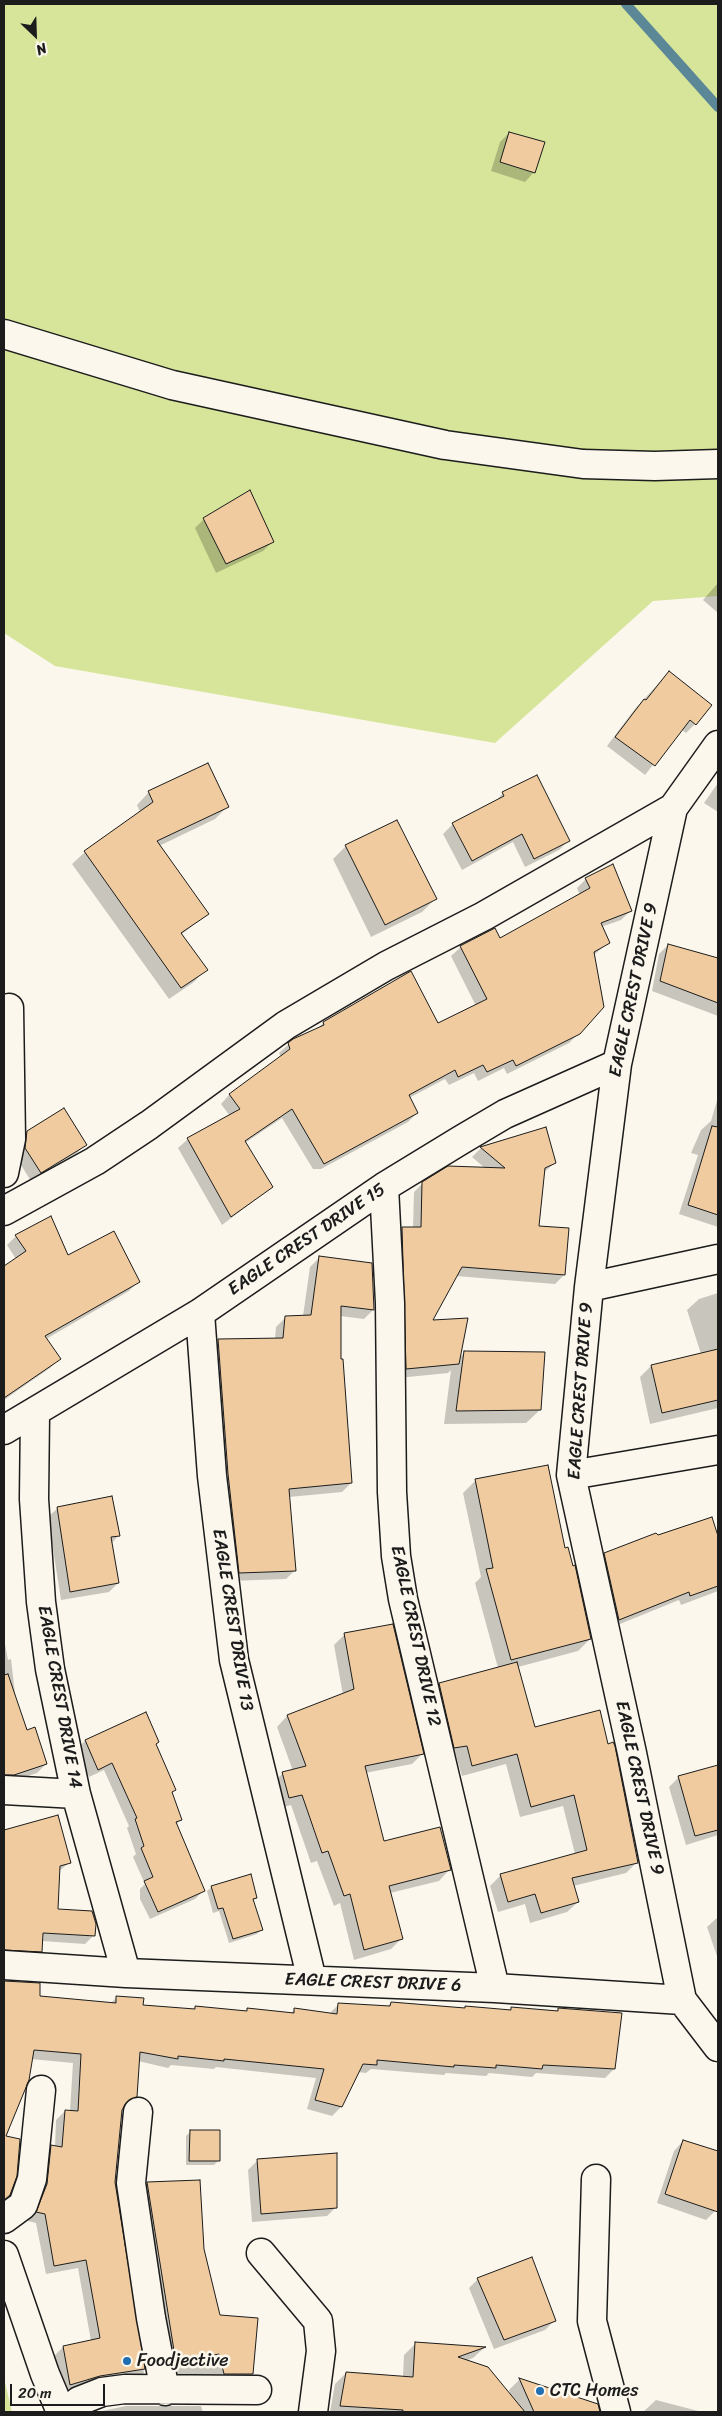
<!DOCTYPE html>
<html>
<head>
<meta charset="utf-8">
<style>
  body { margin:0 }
  #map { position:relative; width:722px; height:2416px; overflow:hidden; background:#fbf7ec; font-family:Sriracha,sans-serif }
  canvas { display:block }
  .frame { position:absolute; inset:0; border:5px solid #1c1c1c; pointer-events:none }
  .north { position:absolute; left:10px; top:10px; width:50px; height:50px; -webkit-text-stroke:4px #fbf7ec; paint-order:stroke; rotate:156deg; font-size:14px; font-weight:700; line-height:20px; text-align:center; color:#1c1c1c }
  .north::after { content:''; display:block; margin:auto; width:18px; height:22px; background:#1c1c1c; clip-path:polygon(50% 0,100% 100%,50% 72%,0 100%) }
  .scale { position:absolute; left:10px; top:2384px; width:95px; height:22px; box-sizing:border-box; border:2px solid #1c1c1c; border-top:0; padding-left:6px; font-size:15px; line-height:18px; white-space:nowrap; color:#1c1c1c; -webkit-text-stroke:4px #fbf7ec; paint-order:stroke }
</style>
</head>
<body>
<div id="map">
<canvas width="722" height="2416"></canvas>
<div class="frame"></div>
<div class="north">N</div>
<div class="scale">20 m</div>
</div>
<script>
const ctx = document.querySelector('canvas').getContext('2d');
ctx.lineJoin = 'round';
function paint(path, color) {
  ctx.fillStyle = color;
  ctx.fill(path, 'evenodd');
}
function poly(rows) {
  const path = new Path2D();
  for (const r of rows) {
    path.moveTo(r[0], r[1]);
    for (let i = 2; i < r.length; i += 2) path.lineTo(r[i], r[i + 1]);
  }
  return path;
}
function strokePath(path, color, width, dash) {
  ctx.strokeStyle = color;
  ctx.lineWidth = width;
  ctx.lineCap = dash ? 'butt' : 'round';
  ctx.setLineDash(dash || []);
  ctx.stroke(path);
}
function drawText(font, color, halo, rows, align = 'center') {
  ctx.font = font + ' Sriracha,sans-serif';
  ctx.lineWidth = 5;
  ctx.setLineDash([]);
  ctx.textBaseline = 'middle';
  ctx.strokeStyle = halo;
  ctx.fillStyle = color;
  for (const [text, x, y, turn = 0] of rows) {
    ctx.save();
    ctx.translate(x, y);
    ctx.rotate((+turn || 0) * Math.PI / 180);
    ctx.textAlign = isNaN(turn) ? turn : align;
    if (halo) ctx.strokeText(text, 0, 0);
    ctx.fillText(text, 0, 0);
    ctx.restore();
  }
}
const green = poly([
  [4,4,718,4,718,596,653,601,495,743,55,666,4,633],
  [4,2378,12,2412,4,2412]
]);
const shadow = poly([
  [509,133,534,172,525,182,491,171,500,142],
  [204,519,273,541,263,551,216,573,195,528],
  [718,583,718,613,703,600],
  [669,672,695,724,686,733,681,729,645,775,607,746,634,710],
  [718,783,718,812,704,803],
  [149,792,227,807,215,819,159,846,207,914,181,935,206,969,194,982,169,999,72,864,85,852,140,812,137,805],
  [503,793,568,841,559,850,525,867,513,842,462,870,443,834,453,824,494,803],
  [346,846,435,899,422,912,371,937,333,859],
  [586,879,631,910,621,920,601,927,608,943,594,955,579,1033,569,1043,507,1074,504,1068,478,1081,474,1073,449,1085,445,1079,409,1098,417,1113,408,1122,321,1169,313,1169,282,1118,245,1143,272,1187,222,1225,178,1148,188,1139,230,1116,221,1104,230,1094,281,1057,279,1053,289,1044,316,1030,323,1023,438,1025,476,1006,451,956,461,947,499,940,580,895,577,888],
  [668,945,718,959,718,1016,652,991,659,954],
  [718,1097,718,1227,679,1214,698,1155,691,1153,701,1130,711,1121],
  [27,1132,85,1145,76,1154,31,1181,16,1157,18,1142],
  [481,1148,555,1163,543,1173,538,1227,564,1275,555,1284,456,1276,431,1322,459,1358,465,1352,540,1410,526,1423,444,1424,451,1370,448,1373,398,1378,393,1237,402,1228,413,1228,414,1192,423,1183,486,1169,472,1157],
  [16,1236,67,1257,138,1282,129,1291,46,1339,60,1359,50,1368,4,1400,4,1268,16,1259,7,1245],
  [319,1258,373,1310,364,1319,340,1316,340,1360,351,1483,342,1492,289,1497,295,1570,286,1579,230,1581,209,1349,218,1340,275,1339,276,1327,286,1317,303,1316,310,1267],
  [718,1293,718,1408,650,1424,640,1377,651,1366,701,1354,687,1310,699,1299],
  [475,1481,564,1549,590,1639,578,1651,518,1667,534,1728,637,1862,626,1873,573,1886,578,1902,567,1912,530,1923,525,1904,498,1912,490,1886,501,1875,575,1854,563,1806,520,1817,506,1764,462,1776,456,1756,444,1759,429,1695,440,1684,498,1668,475,1583,481,1577,463,1493],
  [58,1508,119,1535,111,1544,118,1583,109,1592,61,1600,48,1517],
  [711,1519,718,1540,718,1591,681,1605,679,1600,610,1628,596,1564,605,1555],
  [345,1634,422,1754,412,1764,365,1773,383,1842,449,1870,439,1881,390,1893,401,1939,391,1949,354,1960,340,1903,334,1906,317,1861,311,1863,291,1805,279,1808,272,1784,283,1773,293,1771,277,1727,287,1716,343,1695,334,1645],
  [4,1639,8,1660,11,1659,16,1702,26,1732,46,1764,37,1773,7,1783,4,1772],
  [145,1714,155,1745,174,1790,171,1793,180,1820,176,1825,203,1891,195,1899,150,1919,140,1899,140,1889,145,1884,133,1857,136,1854,127,1828,129,1826,104,1770,89,1777,77,1749,85,1741],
  [718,1767,718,1835,686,1845,669,1787,679,1777],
  [57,1817,70,1862,58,1872,56,1910,94,1935,85,1944,42,1941,41,1951,32,1960,4,1959,4,1832],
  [212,1887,256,1898,252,1901,261,1930,257,1934,229,1943,219,1911,213,1913,207,1891],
  [718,1917,718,1959,707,1927],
  [4,1980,39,1984,38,1997,110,2004,117,1997,142,2006,193,2010,196,2008,245,2012,248,2010,290,2014,295,2009,330,2013,339,2004,387,2007,391,2003,509,2011,512,2008,556,2012,559,2009,614,2069,605,2078,536,2073,532,2077,489,2073,486,2076,446,2073,444,2075,371,2069,366,2073,358,2072,341,2107,332,2116,307,2109,316,2078,216,2067,214,2069,171,2065,168,2068,138,2061,136,2096,122,2108,114,2182,134,2320,144,2373,136,2382,90,2385,61,2393,54,2356,63,2347,91,2341,78,2268,46,2274,36,2223,28,2221,38,2194,43,2155,52,2146,55,2147,56,2120,65,2111,70,2111,73,2063,31,2059,5,2137,9,2195,4,2200],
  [191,2131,218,2161,214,2165,186,2165,186,2136],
  [683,2141,718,2153,718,2201,715,2211,706,2220,657,2203,674,2151],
  [258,2160,336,2207,327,2216,252,2222,248,2170],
  [147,2183,203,2249,219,2316,252,2374,243,2383,169,2382,139,2192],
  [478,2279,554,2321,545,2330,494,2349,469,2288],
  [416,2343,484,2348,473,2358,465,2361,511,2397,509,2390,520,2379,597,2405,599,2412,330,2412,335,2384,346,2373,403,2377,404,2355],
  [656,2400,702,2412,643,2412],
  [126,2406,201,2406,203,2412,97,2412]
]);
const stream = poly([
  [626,4,718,107]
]);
const building = poly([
  [509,132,545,142,535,173,500,162,509,132],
  [250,490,274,542,226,564,203,518,250,490],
  [669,671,712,705,696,725,690,720,655,766,615,737,644,699,646,700,669,671],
  [208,763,229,807,157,841,209,914,181,933,208,970,181,988,84,851,153,802,148,791,208,763],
  [537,775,570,841,534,859,522,834,472,861,452,823,504,796,502,792,537,775],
  [397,820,437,899,385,925,345,845,397,820],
  [613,864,632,911,601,923,610,943,594,952,604,1007,580,1034,516,1066,513,1060,487,1072,483,1065,458,1077,455,1070,409,1095,418,1113,324,1164,292,1109,245,1141,273,1187,231,1217,187,1138,240,1109,229,1094,290,1049,288,1043,293,1039,324,1025,323,1022,411,971,438,1023,487,999,460,946,495,928,500,938,590,888,585,878,613,864],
  [668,944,718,958,718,1003,660,981,668,944],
  [64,1108,87,1145,41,1173,25,1148,27,1131,64,1108],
  [712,1126,718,1127,718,1215,688,1205,712,1126],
  [546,1127,556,1163,545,1168,539,1226,569,1228,565,1275,462,1267,433,1320,468,1318,459,1364,406,1369,402,1227,421,1227,422,1182,448,1166,505,1168,480,1147,546,1127],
  [51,1216,68,1255,114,1231,140,1282,45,1336,61,1359,4,1398,4,1266,26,1251,15,1235,51,1216],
  [319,1256,372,1263,374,1310,341,1306,341,1359,343,1359,352,1483,289,1489,296,1571,239,1573,228,1474,218,1339,283,1338,285,1316,311,1315,319,1256],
  [718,1349,718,1400,662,1413,651,1365,718,1349],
  [464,1351,545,1352,541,1410,456,1411,464,1351],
  [548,1465,565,1548,568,1547,573,1566,575,1565,591,1639,511,1660,486,1569,493,1568,475,1479,548,1465],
  [112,1496,120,1536,111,1537,119,1583,70,1592,57,1507,112,1496],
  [712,1517,718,1536,718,1586,690,1596,689,1592,619,1620,604,1553,656,1533,658,1535,712,1517],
  [393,1624,424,1754,365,1766,384,1841,440,1827,451,1870,389,1886,403,1939,364,1950,350,1894,344,1896,328,1851,322,1853,302,1795,289,1798,282,1772,306,1766,287,1715,354,1689,344,1633,393,1624],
  [517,1662,535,1727,600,1710,608,1744,613,1742,615,1746,638,1863,572,1878,579,1902,541,1913,535,1894,508,1902,500,1874,587,1850,574,1795,531,1807,517,1754,472,1766,467,1746,454,1748,439,1683,517,1662],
  [8,1674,27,1730,35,1727,47,1764,14,1775,4,1775,4,1675,8,1674],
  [146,1712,159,1742,156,1744,176,1790,172,1792,182,1820,176,1822,205,1891,158,1912,144,1881,153,1877,141,1848,144,1846,135,1819,137,1818,112,1763,98,1770,85,1740,146,1712],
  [718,1765,718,1830,695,1836,678,1776,718,1765],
  [58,1815,71,1863,60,1866,58,1909,92,1911,96,1924,95,1936,43,1933,42,1952,4,1950,4,1830,58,1815],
  [251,1874,257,1898,253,1899,263,1930,233,1939,223,1908,218,1909,211,1886,251,1874],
  [4,1981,40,1983,40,1996,116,2003,116,1996,144,1998,143,2005,195,2009,195,2006,247,2011,247,2008,294,2013,294,2008,337,2014,338,2003,390,2006,391,2002,465,2008,465,2006,511,2010,511,2007,558,2011,558,2008,622,2013,615,2069,543,2065,542,2069,496,2065,496,2068,454,2065,454,2067,377,2060,377,2065,363,2064,342,2107,315,2100,324,2069,224,2059,224,2061,178,2056,178,2059,140,2052,137,2097,126,2103,122,2110,115,2182,145,2369,100,2376,70,2385,63,2346,100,2338,86,2260,54,2266,45,2214,36,2212,47,2184,51,2145,62,2147,65,2110,78,2111,81,2054,34,2050,29,2080,6,2136,20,2139,17,2176,10,2195,4,2200,4,1981],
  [190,2130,220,2130,220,2161,189,2161,190,2130],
  [683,2140,718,2151,718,2212,665,2194,683,2140],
  [337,2153,337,2208,261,2214,257,2159,337,2153],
  [200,2180,204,2249,220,2315,258,2318,253,2374,224,2374,219,2354,176,2363,147,2182,200,2180],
  [532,2257,556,2321,504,2340,477,2278,532,2257],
  [415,2342,486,2347,458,2357,488,2367,525,2412,403,2412,403,2410,340,2406,346,2372,413,2377,415,2342],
  [519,2378,598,2404,600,2412,534,2412,519,2378]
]);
const minor = poly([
  [673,808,617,1064,589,1287,571,1475,632,1753,682,2000],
  [4,1173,11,1139,9,1008],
  [384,1187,390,1303,392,1492,396,1556,403,1599,495,1988],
  [4,1211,95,1161,149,1125,286,1025,386,966,484,916,673,808,718,745],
  [589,1287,718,1259],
  [200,1313,212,1476,234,1660,312,1980],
  [35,1414,34,1499,41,1602,50,1669,76,1794,126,1973],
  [4,1430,200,1313,384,1187,461,1140,505,1114,617,1064],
  [571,1475,718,1450],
  [4,1790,76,1794],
  [4,1965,126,1973,495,1988,682,2000,718,2047],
  [138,2112,131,2183,151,2318,165,2391],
  [596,2179,592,2321,616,2412],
  [4,2219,23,2205,32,2179,41,2090],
  [261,2253,318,2321,321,2351,313,2412],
  [66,2412,79,2401,102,2392,125,2389,257,2390]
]);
const major = poly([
  [4,334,172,385,445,445,583,464,655,466,718,464],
  [4,2255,45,2374,61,2412]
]);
const markers = [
  [127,2361,5,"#1f6fb2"],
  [540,2391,5,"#1f6fb2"]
];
const streetNames = [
  ["EAGLE CREST DRIVE 9",634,990,-78],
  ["EAGLE CREST DRIVE 15",307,1240,-34],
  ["EAGLE CREST DRIVE 9",581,1391,-86],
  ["EAGLE CREST DRIVE 13",232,1620,81],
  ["EAGLE CREST DRIVE 12",415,1636,78],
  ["EAGLE CREST DRIVE 14",59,1697,80],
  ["EAGLE CREST DRIVE 9",639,1788,78],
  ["EAGLE CREST DRIVE 6",373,1983,2]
];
const poiNames = [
  ["Foodjective",137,2361],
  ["CTC Homes",550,2391]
];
paint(green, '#d6e599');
paint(shadow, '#0003');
strokePath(stream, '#5c8796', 10);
paint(building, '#efcb9f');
strokePath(building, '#1c1c1c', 1);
strokePath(minor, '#1c1c1c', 31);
strokePath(major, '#1c1c1c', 31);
strokePath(minor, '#fbf7ec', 28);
strokePath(major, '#fbf7ec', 28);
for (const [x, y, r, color] of markers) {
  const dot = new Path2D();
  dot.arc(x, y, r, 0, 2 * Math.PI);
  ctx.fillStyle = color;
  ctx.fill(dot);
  strokePath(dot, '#fbf7ec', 2);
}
drawText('18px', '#1c1c1c', '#fbf7ec', streetNames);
drawText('18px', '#1c1c1c', '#fbf7ec', poiNames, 'left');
</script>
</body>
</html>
